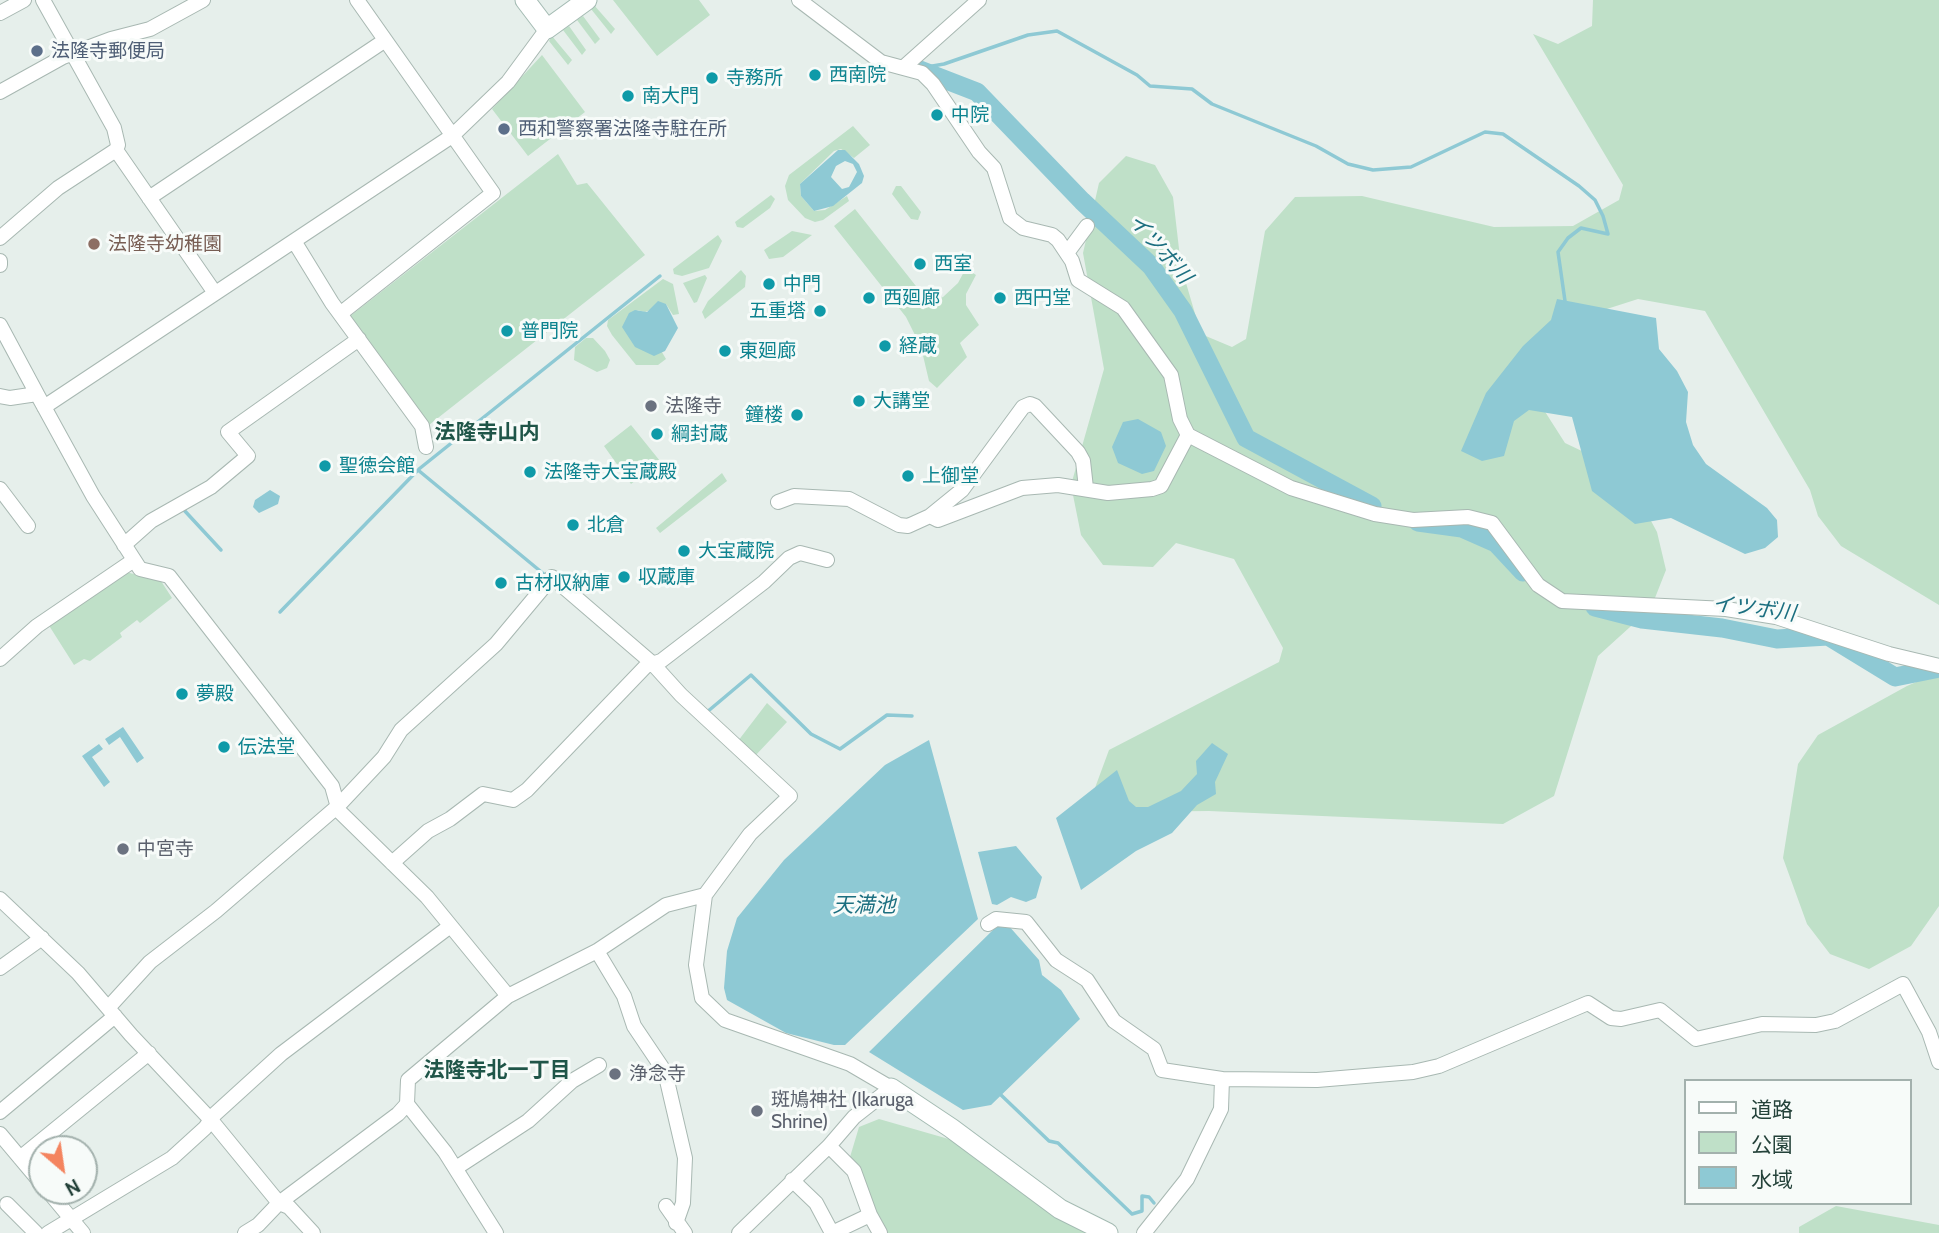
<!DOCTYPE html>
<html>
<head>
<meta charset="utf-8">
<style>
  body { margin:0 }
  #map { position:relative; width:1939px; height:1233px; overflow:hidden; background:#e6efeb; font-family:Cabin,"Noto Sans JP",sans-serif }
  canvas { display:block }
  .legend { position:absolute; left:1684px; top:1079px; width:228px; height:126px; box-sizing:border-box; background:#f7fbf9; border:2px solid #a3b1ad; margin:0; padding:9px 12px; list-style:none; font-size:21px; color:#24423a }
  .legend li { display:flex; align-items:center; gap:14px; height:35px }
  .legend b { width:35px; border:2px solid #a3b1ad }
  .north { position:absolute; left:28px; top:1135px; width:70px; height:70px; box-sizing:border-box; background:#f7fbf9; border:2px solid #a3b1ad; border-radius:50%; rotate:151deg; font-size:19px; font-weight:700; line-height:28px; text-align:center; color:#24423a }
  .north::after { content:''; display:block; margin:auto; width:24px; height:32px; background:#f4845f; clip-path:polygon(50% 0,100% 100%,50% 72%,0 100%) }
</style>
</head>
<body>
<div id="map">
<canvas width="1939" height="1233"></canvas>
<ul class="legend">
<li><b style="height:9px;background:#fff"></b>道路</li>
<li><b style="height:19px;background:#bfe0c8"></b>公園</li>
<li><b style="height:19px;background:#8ec9d4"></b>水域</li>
</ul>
<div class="north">N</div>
</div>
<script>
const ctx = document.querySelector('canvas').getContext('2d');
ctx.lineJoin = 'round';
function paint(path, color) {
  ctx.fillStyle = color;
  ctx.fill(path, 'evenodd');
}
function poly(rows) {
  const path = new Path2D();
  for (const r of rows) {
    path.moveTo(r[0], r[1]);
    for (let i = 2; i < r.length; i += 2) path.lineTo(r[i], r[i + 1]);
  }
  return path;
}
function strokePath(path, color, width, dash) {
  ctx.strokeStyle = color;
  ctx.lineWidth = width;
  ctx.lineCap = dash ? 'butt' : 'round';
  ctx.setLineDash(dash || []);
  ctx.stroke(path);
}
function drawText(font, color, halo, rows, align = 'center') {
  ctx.font = font + ' Cabin,"Noto Sans JP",sans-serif';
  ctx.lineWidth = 6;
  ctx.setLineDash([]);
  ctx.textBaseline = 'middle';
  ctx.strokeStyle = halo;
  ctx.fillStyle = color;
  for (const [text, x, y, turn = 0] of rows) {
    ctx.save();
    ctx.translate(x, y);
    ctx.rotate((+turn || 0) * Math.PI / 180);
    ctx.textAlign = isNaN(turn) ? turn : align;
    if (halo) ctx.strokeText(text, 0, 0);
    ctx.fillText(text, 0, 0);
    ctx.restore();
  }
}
const green = poly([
  [613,0,699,0,710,15,657,56],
  [1593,0,1939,0,1939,605,1841,546,1818,516,1810,490,1705,311,1638,299,1560,324,1519,371,1565,443,1624,471,1657,532,1666,570,1651,608,1598,656,1554,796,1503,824,1209,811,1119,812,1092,796,1109,750,1279,662,1283,648,1234,559,1176,543,1153,567,1103,565,1081,535,1071,485,1104,369,1083,253,1099,183,1126,156,1155,165,1173,197,1181,266,1201,334,1232,347,1246,339,1265,231,1295,197,1362,196,1494,227,1573,226,1619,200,1623,185,1533,34,1558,44,1592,26],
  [594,5,615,29,611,34,591,9],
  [583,16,600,39,595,44,577,20],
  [569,26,586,50,582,55,563,30],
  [552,36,572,60,568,65,549,41],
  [542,55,585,112,528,156,492,109],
  [853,126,870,145,854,158,841,149,834,151,800,184,801,196,814,211,825,210,847,196,849,201,823,220,815,222,805,218,788,200,785,186,789,175],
  [558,154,577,185,587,183,645,255,429,425,349,317],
  [896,186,901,186,921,212,918,220,911,219,892,194],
  [771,195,775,199,770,208,743,228,737,227,735,222],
  [855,209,927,300,931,302,943,297,958,283,966,268,976,275,966,294,966,305,979,325,960,343,967,357,937,388,929,381,921,347,906,317,834,226],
  [792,231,812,235,783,257,769,259,764,250],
  [718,235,722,241,709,268,682,276,674,274,673,269],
  [741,270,746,276,745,287,705,319,702,312,708,301],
  [705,275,707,278,697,302,694,303,683,283],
  [663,279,673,284,679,314,673,315,666,304,645,312,637,310,666,359,658,365,636,365,612,335,607,326,608,320],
  [586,338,593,338,605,351,610,360,607,368,597,372,574,360,575,347],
  [631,425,660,461,631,484,604,446],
  [722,473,727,481,660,533,656,528],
  [126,572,161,581,172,598,140,623,137,620,120,633,122,637,90,661,84,659,74,665,48,624],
  [1939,672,1939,906,1911,946,1869,969,1830,954,1807,924,1783,858,1798,764,1818,735,1907,686],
  [767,703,787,722,755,756,738,741],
  [879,1119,966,1144,1097,1233,886,1233,850,1157,859,1127],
  [1836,1206,1939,1225,1939,1233,1799,1233,1799,1227]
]);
const water = poly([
  [838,150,845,150,859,164,864,176,862,183,833,206,814,211,801,196,800,184],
  [845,161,853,164,857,172,849,187,842,189,831,177,836,166],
  [1557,299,1656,318,1659,349,1677,371,1688,392,1686,422,1693,445,1706,464,1767,508,1777,520,1778,537,1765,548,1745,554,1671,518,1635,524,1592,491,1572,417,1529,410,1514,421,1504,456,1482,461,1461,451,1486,393,1523,346,1551,320],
  [658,301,666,304,678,328,665,351,654,356,635,347,622,327,629,313,635,310,647,312],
  [1138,419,1161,432,1166,446,1154,471,1142,474,1118,463,1112,447,1123,422],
  [270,490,280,496,278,504,259,513,253,507,255,500],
  [123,727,144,758,137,763,120,737,109,745,105,739],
  [929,740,978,919,845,1045,834,1045,786,1033,727,1000,724,988,727,951,737,918,784,860,835,812,885,765],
  [1212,743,1228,754,1215,782,1216,794,1197,805,1172,833,1136,851,1081,890,1056,818,1117,770,1129,801,1136,807,1148,807,1181,791,1197,774,1196,761],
  [99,744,103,749,92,757,110,782,104,787,82,756],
  [1016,846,1042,877,1036,898,1026,902,1011,897,997,905,992,904,978,852],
  [1008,925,1039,960,1042,975,1061,990,1080,1019,991,1105,963,1110,869,1052,996,927]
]);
const stream = poly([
  [921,68,944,64,1028,35,1057,31,1137,75,1150,86,1192,89,1212,104,1316,146,1348,164,1373,170,1411,167,1485,132,1503,134,1579,186,1595,200,1603,216,1608,234,1581,228,1568,238,1558,252,1565,301],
  [419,469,660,276],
  [183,509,221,550],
  [280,612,418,470,545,575],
  [707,712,751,675,811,734,840,749,887,715,912,716],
  [1001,1095,1049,1141,1058,1143,1132,1214,1142,1211,1142,1196,1149,1197,1154,1203]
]);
const river = poly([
  [915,68,977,92,1082,201,1151,266,1183,311,1246,438,1372,506],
  [1418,522,1462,528,1496,543,1523,572],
  [1595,607,1642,619,1722,628,1777,639,1828,636,1895,677,1939,668]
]);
const street = poly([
  [799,0,881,62,922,73,933,84,979,152,994,168,1010,218,1023,228,1052,235,1058,240,1072,261,1078,280,1123,308,1171,375,1180,419,1188,435,1291,488,1375,514,1413,520,1468,517,1492,523,1538,585,1562,601,1726,609,1776,617,1889,654,1939,666],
  [0,13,24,0],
  [904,67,979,0],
  [0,92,63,57,111,39,150,29,203,0],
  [116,150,215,293],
  [149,198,384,41],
  [0,238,58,188,116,150,118,145,114,128,43,0],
  [294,241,332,303,422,426,426,447],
  [1067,253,1087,226],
  [0,261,0,265],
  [340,314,493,193,357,0],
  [0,325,37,394],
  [0,396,10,398,37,394,93,496,140,569,169,576,332,786,339,811,427,897,508,996],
  [44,407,452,136,508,82,547,29],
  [0,489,28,526],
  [778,502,794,496,849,499,899,525,908,526,930,516,938,520,1022,488,1058,485,1108,493,1152,489,1161,486,1188,435],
  [930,516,962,490,1023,407,1030,404,1035,406,1078,452,1083,461,1086,488],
  [124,545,151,521,211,487,248,456,228,432,359,339],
  [0,659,37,626,134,560],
  [392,863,428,831,450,819,483,794,513,800,527,790,646,666,661,661,764,582,789,558,800,553,827,560],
  [0,899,78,973,131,1035,211,1120,279,1203,289,1207,313,1233],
  [988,924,996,919,1026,922,1056,960,1087,980,1114,1021,1154,1049,1162,1070,1222,1079],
  [597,951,624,996,634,1026,665,1072,685,1158,683,1203,676,1223],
  [0,968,42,938],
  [108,1008,150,962,216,911,338,806,384,757,401,730,496,644,552,577,652,663,681,695,790,796,750,834,705,895,696,965,702,998,725,1020,850,1064,891,1088,854,1117,829,1146,739,1233],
  [0,1112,115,1016],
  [0,1134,42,1184],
  [829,1146,854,1171,870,1215],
  [20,1158,149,1053],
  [456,1168,528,1121,572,1081,599,1065],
  [792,1180,816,1203,832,1233,870,1215,880,1233],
  [48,1191,83,1233],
  [7,1204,36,1233],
  [666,1206,685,1233],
  [48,1233,172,1158,205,1128,215,1114,281,1054,449,927],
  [245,1233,258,1225,279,1203,398,1114,407,1104],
  [496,1233,445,1152,407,1104,408,1080,508,996,597,951,666,905,705,895],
  [1144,1233,1187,1179,1221,1109,1222,1079,1317,1080,1413,1072,1439,1066,1588,1003,1611,1018,1621,1019,1660,1010,1696,1039,1762,1024,1816,1025,1835,1021,1903,984,1929,1032,1939,1062]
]);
const secondary = poly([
  [525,0,547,29,587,0],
  [891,1088,951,1128,1060,1209,1108,1233]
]);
const markers = [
  [37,51,7,"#5c6f8a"],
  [815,75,7,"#0f9aa8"],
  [712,78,7,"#0f9aa8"],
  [628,96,7,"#0f9aa8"],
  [937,115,7,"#0f9aa8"],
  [504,129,7,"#5c6f8a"],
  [94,244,7,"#8d6e63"],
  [920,264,7,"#0f9aa8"],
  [769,284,7,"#0f9aa8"],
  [869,298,7,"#0f9aa8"],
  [1000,298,7,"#0f9aa8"],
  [820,311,7,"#0f9aa8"],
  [507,331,7,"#0f9aa8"],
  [885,346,7,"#0f9aa8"],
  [725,351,7,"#0f9aa8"],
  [859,401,7,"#0f9aa8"],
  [651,406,7,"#6b7280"],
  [797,415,7,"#0f9aa8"],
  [657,434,7,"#0f9aa8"],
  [325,466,7,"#0f9aa8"],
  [530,472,7,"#0f9aa8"],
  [908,476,7,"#0f9aa8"],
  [573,525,7,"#0f9aa8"],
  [684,551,7,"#0f9aa8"],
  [624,577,7,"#0f9aa8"],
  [501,583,7,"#0f9aa8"],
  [182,694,7,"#0f9aa8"],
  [224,747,7,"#0f9aa8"],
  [123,849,7,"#6b7280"],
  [615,1074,7,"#6b7280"],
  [757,1111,7,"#6b7280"]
];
const serviceNames = [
  ["法隆寺郵便局",51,51],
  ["西和警察署法隆寺駐在所",518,129]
];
const cultureNames = [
  ["西南院",829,75],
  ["寺務所",726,78],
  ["南大門",642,96],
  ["中院",951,115],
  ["西室",934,264],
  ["中門",783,284],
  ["西廻廊",883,298],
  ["西円堂",1014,298],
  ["五重塔",806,311,"right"],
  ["普門院",521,331],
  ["経蔵",899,346],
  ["東廻廊",739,351],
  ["大講堂",873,401],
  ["鐘楼",783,415,"right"],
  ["綱封蔵",671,434],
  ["聖徳会館",339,466],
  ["法隆寺大宝蔵殿",544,472],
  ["上御堂",922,476],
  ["北倉",587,525],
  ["大宝蔵院",698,551],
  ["収蔵庫",638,577],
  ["古材収納庫",515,583],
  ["夢殿",196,694],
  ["伝法堂",238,747]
];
const educationNames = [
  ["法隆寺幼稚園",108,244]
];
const worshipNames = [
  ["法隆寺",665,406],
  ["中宮寺",137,849],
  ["浄念寺",629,1074],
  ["斑鳩神社 (Ikaruga",771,1100],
  ["Shrine)",771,1122]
];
const waterNames = [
  ["イツボ川",1160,249,49],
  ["イツボ川",1754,609,7],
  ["天満池",864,906]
];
const neighbourhoodNames = [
  ["法隆寺山内",487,433],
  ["法隆寺北一丁目",497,1071]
];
paint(green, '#bfe0c8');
paint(water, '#8ec9d4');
strokePath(stream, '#8ec9d4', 3.5);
strokePath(river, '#8ec9d4', 19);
strokePath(street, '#a8b8b2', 16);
strokePath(secondary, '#a4bbb3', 21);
strokePath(street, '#fff', 14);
strokePath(secondary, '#fff', 19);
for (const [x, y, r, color] of markers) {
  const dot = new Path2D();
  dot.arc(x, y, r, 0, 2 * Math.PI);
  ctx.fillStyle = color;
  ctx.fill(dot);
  strokePath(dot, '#f7fbf9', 2.5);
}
drawText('19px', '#4e5e75', '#f7fbf9', serviceNames, 'left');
drawText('19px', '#0d838f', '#f7fbf9', cultureNames, 'left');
drawText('19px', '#785e54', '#f7fbf9', educationNames, 'left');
drawText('19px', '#5b616d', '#f7fbf9', worshipNames, 'left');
drawText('italic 21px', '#1c6f80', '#f7fbf9', waterNames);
drawText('bold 21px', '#1f5548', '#f7fbf9', neighbourhoodNames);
</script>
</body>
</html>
